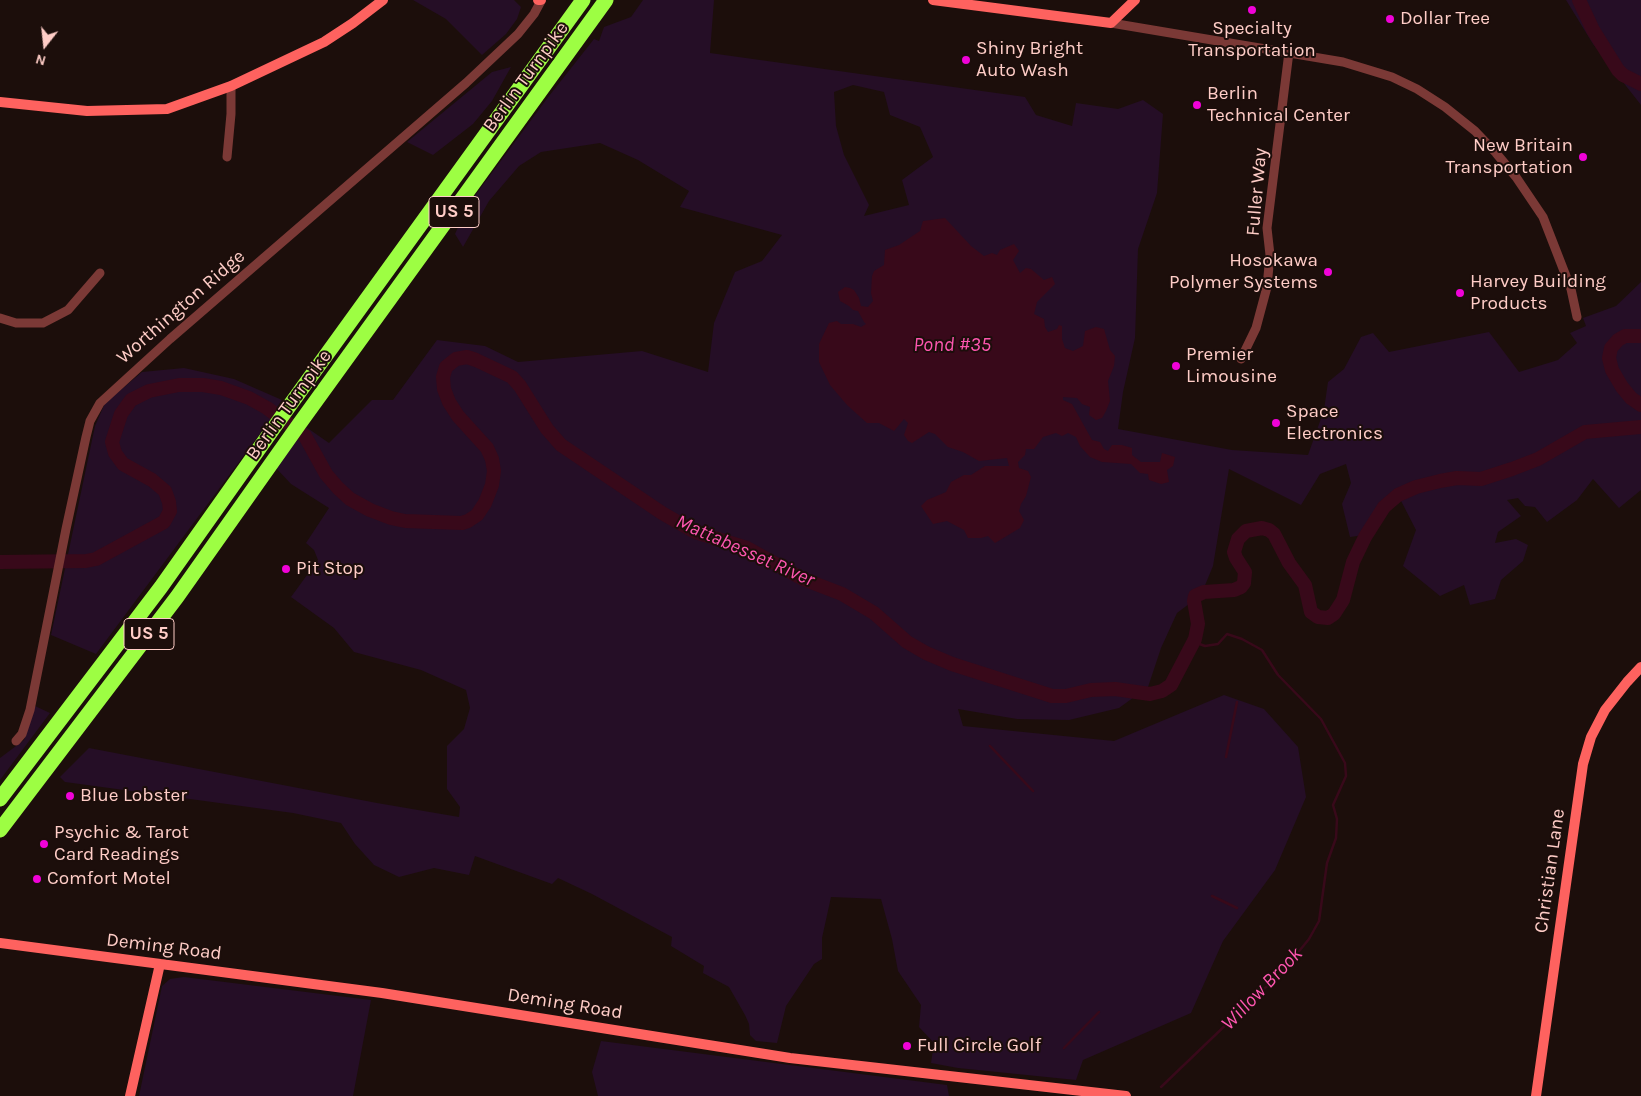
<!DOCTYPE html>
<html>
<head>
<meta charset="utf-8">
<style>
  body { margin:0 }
  #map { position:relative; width:1641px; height:1096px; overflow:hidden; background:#1c0e0b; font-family:Karla,sans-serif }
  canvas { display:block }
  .north { position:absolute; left:20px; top:20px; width:50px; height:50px; -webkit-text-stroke:4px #1c0e0b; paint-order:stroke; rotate:196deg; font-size:14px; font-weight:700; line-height:20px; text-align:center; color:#ffcdc7 }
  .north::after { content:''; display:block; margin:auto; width:18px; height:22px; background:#ffcdc7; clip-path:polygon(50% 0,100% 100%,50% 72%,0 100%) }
</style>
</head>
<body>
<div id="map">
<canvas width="1641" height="1096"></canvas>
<div class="north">N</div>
</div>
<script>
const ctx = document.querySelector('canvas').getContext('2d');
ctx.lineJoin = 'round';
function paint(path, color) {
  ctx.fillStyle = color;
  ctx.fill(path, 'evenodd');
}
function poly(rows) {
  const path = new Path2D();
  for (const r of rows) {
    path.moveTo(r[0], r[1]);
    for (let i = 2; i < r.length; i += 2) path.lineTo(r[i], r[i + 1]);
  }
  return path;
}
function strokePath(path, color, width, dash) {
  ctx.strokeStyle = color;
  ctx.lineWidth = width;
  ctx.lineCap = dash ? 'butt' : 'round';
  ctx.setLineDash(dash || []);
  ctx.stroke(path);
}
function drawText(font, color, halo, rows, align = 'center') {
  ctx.font = font + ' Karla,sans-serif';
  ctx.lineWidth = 4;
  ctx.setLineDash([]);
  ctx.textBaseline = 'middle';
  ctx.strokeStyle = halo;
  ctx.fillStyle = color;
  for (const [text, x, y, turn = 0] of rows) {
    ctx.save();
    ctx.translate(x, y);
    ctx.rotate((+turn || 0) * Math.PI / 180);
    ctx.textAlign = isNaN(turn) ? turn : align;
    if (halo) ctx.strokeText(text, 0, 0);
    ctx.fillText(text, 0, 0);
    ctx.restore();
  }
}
const green = poly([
  [413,0,514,0,521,7,517,19,506,34,482,55,446,19],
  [643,0,714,0,710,53,1025,97,1036,115,1072,126,1076,103,1118,109,1143,100,1163,114,1157,193,1138,249,1135,338,1123,392,1118,429,1232,450,1308,455,1324,410,1328,382,1344,369,1361,337,1373,333,1389,352,1489,332,1519,372,1558,360,1577,343,1570,333,1586,326,1583,318,1616,306,1641,282,1641,490,1619,508,1593,479,1577,500,1547,522,1535,507,1525,506,1518,498,1507,500,1521,516,1498,532,1495,543,1516,539,1528,545,1523,561,1501,580,1495,599,1470,605,1464,585,1440,596,1403,566,1416,530,1397,493,1364,535,1350,537,1342,504,1351,483,1346,464,1320,474,1301,505,1229,469,1213,566,1201,595,1177,613,1161,648,1148,687,1119,708,1069,720,1017,719,958,709,963,726,1114,741,1224,695,1264,709,1298,747,1306,797,1275,870,1223,941,1191,1013,1083,1060,1076,1080,958,1068,931,1063,934,1043,919,1027,921,1005,898,971,892,939,881,899,831,897,822,938,822,959,814,964,786,1006,777,1043,756,1041,750,1035,749,1024,745,1015,729,987,703,973,704,966,671,946,672,937,592,894,558,878,552,884,475,856,469,875,434,868,399,877,374,865,355,844,341,823,293,813,65,782,60,777,89,748,377,803,459,817,460,807,447,789,447,746,464,729,470,708,466,690,421,670,354,652,334,628,291,597,318,560,314,550,306,543,329,508,291,484,275,467,306,427,329,443,372,400,393,400,437,340,485,346,518,362,642,351,708,372,714,323,735,272,762,261,782,235,680,207,689,191,638,160,600,143,541,152,519,166,489,201,463,247,455,234,468,205,549,96,594,39,599,41,604,27,631,17],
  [853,85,884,92,890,115,920,127,933,157,902,180,909,205,864,216,869,205,844,155,836,126,834,92],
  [1566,0,1641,0,1641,105,1593,44],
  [511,67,492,101,473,124,433,155,407,142,492,72],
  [184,368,234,379,282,400,271,419,96,654,51,635,95,426,105,403,142,372],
  [35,706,50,713,0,780,0,758,24,740],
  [184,977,371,1000,353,1096,139,1096,162,986,170,979],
  [601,1041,947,1085,949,1096,598,1096,592,1072]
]);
const water = poly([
  [945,218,971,246,984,256,992,253,997,255,1000,250,1014,244,1019,251,1013,260,1020,273,1026,268,1031,269,1044,280,1052,277,1055,284,1037,302,1034,314,1044,319,1045,327,1048,332,1057,329,1059,325,1062,326,1062,339,1065,348,1073,351,1083,346,1085,331,1096,327,1104,329,1110,350,1115,356,1114,366,1108,381,1110,401,1106,411,1102,418,1096,420,1089,415,1090,407,1082,404,1077,398,1063,397,1063,400,1072,404,1092,440,1100,442,1104,449,1108,451,1112,445,1122,445,1132,448,1132,455,1141,462,1160,462,1162,453,1175,457,1173,466,1167,470,1169,482,1161,484,1149,480,1148,474,1140,473,1131,464,1102,462,1090,457,1080,446,1076,437,1068,433,1062,436,1056,433,1043,437,1034,449,1026,449,1025,455,1018,462,1019,468,1028,471,1031,477,1026,496,1021,504,1019,511,1024,520,1020,528,995,543,988,536,981,538,968,538,964,530,947,521,933,524,921,506,927,500,946,492,951,482,964,475,971,475,985,466,1009,466,1007,458,979,461,963,452,948,447,935,434,929,432,912,443,908,441,904,435,908,423,904,419,894,431,879,423,867,423,847,405,830,385,819,362,819,344,829,323,837,321,841,324,853,324,861,327,866,324,864,322,858,311,853,310,849,306,840,301,838,292,845,287,850,288,854,290,859,298,861,306,868,307,873,301,871,293,872,276,874,271,884,265,885,250,899,245,920,231,923,221]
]);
const stream = poly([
  [990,746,1033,791],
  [1226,757,1237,702],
  [1212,896,1237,908],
  [1064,1048,1099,1012],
  [1161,1087,1259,993,1277,978,1309,939,1319,921,1327,863,1336,838,1337,819,1333,805,1346,776,1345,763,1321,719,1278,675,1262,650,1242,639,1227,634,1218,644,1205,646,1194,642]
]);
const river = poly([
  [1579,0,1593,30,1618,70,1623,75,1641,84],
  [1641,336,1625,336,1618,340,1611,348,1609,358,1612,370,1622,387,1631,398,1641,405],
  [0,562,86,561,96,559,164,522,170,511,169,502,165,491,152,480,123,464,115,453,112,442,121,414,131,400,149,391,179,385,203,385,221,388,249,398,267,408,305,436,326,474,338,488,350,499,370,510,391,518,405,521,462,523,468,521,477,515,485,503,492,485,494,471,492,459,487,448,458,416,449,402,444,389,443,377,446,367,456,359,467,357,476,360,512,377,520,386,547,429,561,445,662,513,695,532,747,548,803,579,842,594,874,613,907,642,926,653,952,664,1052,696,1066,696,1091,690,1115,689,1150,694,1162,691,1171,685,1195,639,1198,624,1194,601,1195,596,1204,592,1234,590,1241,587,1244,583,1245,572,1236,558,1234,552,1238,539,1246,531,1262,528,1269,530,1274,534,1289,563,1305,585,1311,612,1318,617,1328,618,1334,614,1343,600,1353,562,1365,537,1384,507,1398,495,1416,487,1440,481,1457,478,1481,479,1512,469,1538,459,1585,432,1641,427]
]);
const street = poly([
  [1111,23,1343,62,1392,77,1417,89,1445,107,1475,131,1496,153,1516,177,1543,217,1571,289,1577,317],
  [227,157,231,114,231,86],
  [0,318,16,323,43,323,68,310,100,273],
  [1241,359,1256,328,1267,287,1270,255,1267,228,1289,52],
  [16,741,22,734,30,710,66,529,86,437,90,421,100,403,170,339,466,83,518,34,534,14,541,1]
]);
const secondary = poly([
  [538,0,541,0],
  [933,0,1111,23,1135,0],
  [0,102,87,111,167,109,231,86,324,42,353,23,383,0],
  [0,943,382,993,790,1058,1126,1096],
  [130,1096,160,964],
  [1536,1096,1583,764,1591,737,1605,710,1627,682,1641,667]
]);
const highway = poly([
  [0,799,161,587,285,412,583,0],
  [0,830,177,597,300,423,606,0]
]);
const markers = [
  [1252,10,5,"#f002d8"],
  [1390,19,5,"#f002d8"],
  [966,60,5,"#f002d8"],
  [1197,105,5,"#f002d8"],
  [1583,157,5,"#f002d8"],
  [1328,272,5,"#f002d8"],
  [1460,293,5,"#f002d8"],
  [1176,366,5,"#f002d8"],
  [1276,423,5,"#f002d8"],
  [286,569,5,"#f002d8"],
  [70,796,5,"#f002d8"],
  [44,844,5,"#f002d8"],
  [37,879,5,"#f002d8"],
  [907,1046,5,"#f002d8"]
];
const shields = [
  [454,212,50],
  [149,634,50]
];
const shieldNames = [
  ["US 5",454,212],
  ["US 5",149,634]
];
const poiNames = [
  ["Dollar Tree",1400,19],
  ["Specialty",1252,29,"center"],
  ["Transportation",1252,51,"center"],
  ["Shiny Bright",976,49],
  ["Auto Wash",976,71],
  ["Berlin",1207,94],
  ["Technical Center",1207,116],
  ["New Britain",1573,146,"right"],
  ["Transportation",1573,168,"right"],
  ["Hosokawa",1318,261,"right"],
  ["Polymer Systems",1318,283,"right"],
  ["Harvey Building",1470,282],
  ["Products",1470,304],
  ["Premier",1186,355],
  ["Limousine",1186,377],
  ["Space",1286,412],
  ["Electronics",1286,434],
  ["Pit Stop",296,569],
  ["Blue Lobster",80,796],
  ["Psychic & Tarot",54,833],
  ["Card Readings",54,855],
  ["Comfort Motel",47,879],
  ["Full Circle Golf",917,1046]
];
const streetNames = [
  ["Berlin Turnpike",526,77,-54],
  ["Fuller Way",1257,192,-85],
  ["Worthington Ridge",181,307,-41],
  ["Berlin Turnpike",289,405,-54],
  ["Christian Lane",1550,871,-82],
  ["Deming Road",164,947,7],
  ["Deming Road",565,1004,9]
];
const waterNames = [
  ["Pond #35",952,345],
  ["Mattabesset River",745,551,24],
  ["Willow Brook",1262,989,-46]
];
paint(green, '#250e26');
paint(water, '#38091a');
strokePath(stream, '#38091a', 2.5);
strokePath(river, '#38091a', 14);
strokePath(street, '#7b3936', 9);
strokePath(secondary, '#fe625f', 10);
strokePath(highway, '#9dfe43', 15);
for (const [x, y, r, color] of markers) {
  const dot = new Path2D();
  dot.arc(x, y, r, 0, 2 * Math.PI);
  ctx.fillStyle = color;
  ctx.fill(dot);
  strokePath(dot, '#1c0e0b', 2);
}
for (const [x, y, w] of shields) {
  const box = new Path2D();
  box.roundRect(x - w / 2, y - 15.5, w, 31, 4);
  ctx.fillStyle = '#1c0e0b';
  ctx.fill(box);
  strokePath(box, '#ffcdc7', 1);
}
drawText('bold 18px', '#ffcdc7', null, shieldNames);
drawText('19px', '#ffcdc7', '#1c0e0b', poiNames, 'left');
drawText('19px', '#ffcdc7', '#1c0e0b', streetNames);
drawText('italic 20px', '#fe56b0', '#1c0e0b', waterNames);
</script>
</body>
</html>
